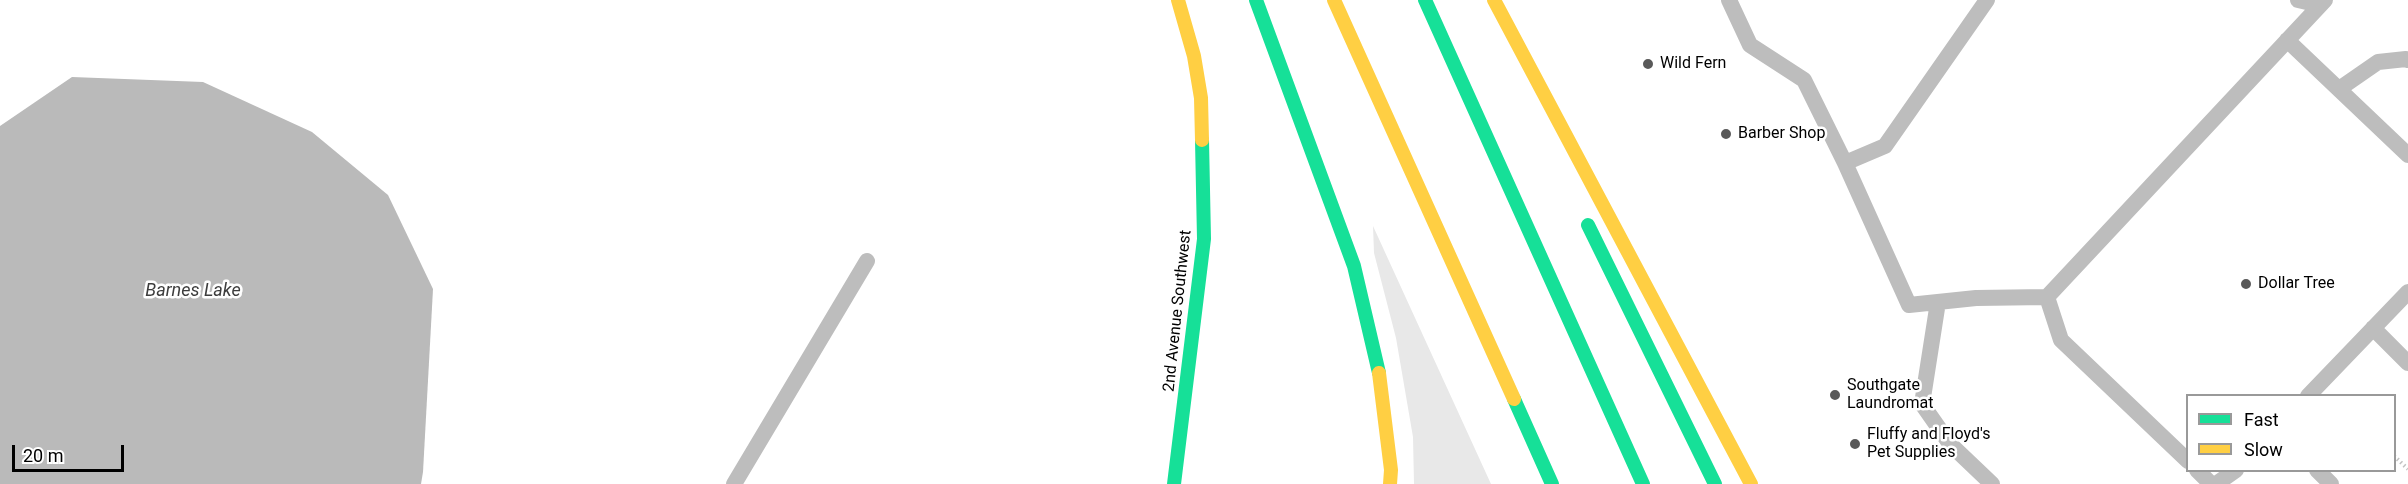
<!DOCTYPE html>
<html>
<head>
<meta charset="utf-8">
<style>
  body { margin:0 }
  #map { position:relative; width:2408px; height:484px; overflow:hidden; background:#fff; font-family:Roboto,sans-serif }
  canvas { display:block }
  .legend { position:absolute; left:2186px; top:394px; width:210px; height:78px; box-sizing:border-box; background:#fff; border:2px solid #999; margin:0; padding:8px 10px; list-style:none; font-size:18px; color:#000 }
  .legend li { display:flex; align-items:center; gap:12px; height:30px }
  .legend b { width:30px; border:2px solid #999 }
  .scale { position:absolute; left:12px; top:445px; width:112px; height:27px; box-sizing:border-box; border:3px solid #000; border-top:0; padding-left:8px; font-size:18px; line-height:21px; white-space:nowrap; color:#000; -webkit-text-stroke:4px #fff; paint-order:stroke }
</style>
</head>
<body>
<div id="map">
<canvas width="2408" height="484"></canvas>
<ul class="legend">
<li><b style="height:8px;background:#16e098"></b>Fast</li>
<li><b style="height:8px;background:#ffcf43"></b>Slow</li>
</ul>
<div class="scale">20 m</div>
</div>
<script>
const ctx = document.querySelector('canvas').getContext('2d');
ctx.lineJoin = 'round';
function paint(path, color) {
  ctx.fillStyle = color;
  ctx.fill(path, 'evenodd');
}
function poly(rows) {
  const path = new Path2D();
  for (const r of rows) {
    path.moveTo(r[0], r[1]);
    for (let i = 2; i < r.length; i += 2) path.lineTo(r[i], r[i + 1]);
  }
  return path;
}
function strokePath(path, color, width, dash) {
  ctx.strokeStyle = color;
  ctx.lineWidth = width;
  ctx.lineCap = dash ? 'butt' : 'round';
  ctx.setLineDash(dash || []);
  ctx.stroke(path);
}
function drawText(font, color, halo, rows, align = 'center') {
  ctx.font = font + ' Roboto,sans-serif';
  ctx.lineWidth = 5;
  ctx.setLineDash([]);
  ctx.textBaseline = 'middle';
  ctx.strokeStyle = halo;
  ctx.fillStyle = color;
  for (const [text, x, y, turn = 0] of rows) {
    ctx.save();
    ctx.translate(x, y);
    ctx.rotate((+turn || 0) * Math.PI / 180);
    ctx.textAlign = isNaN(turn) ? turn : align;
    if (halo) ctx.strokeText(text, 0, 0);
    ctx.fillText(text, 0, 0);
    ctx.restore();
  }
}
const green = poly([
  [1373,226,1491,484,1414,484,1413,437,1396,338,1374,253]
]);
const water = poly([
  [72,77,203,82,312,132,388,195,433,289,423,472,421,484,0,484,0,126]
]);
const path = poly([
  [2394,456,2408,469]
]);
const lane = poly([
  [1729,0,1750,45,1804,80,1845,163],
  [1987,0,1885,146,1845,163,1909,305,1976,298,2047,297,2325,0],
  [2298,0,2320,5],
  [2287,40,2408,155],
  [2339,89,2378,62,2406,59,2408,60],
  [2047,297,2061,340,2188,461],
  [1938,302,1922,404,1950,444,1992,484],
  [2373,328,2408,363],
  [2308,396,2408,292],
  [2197,470,2211,484],
  [2317,470,2331,484],
  [734,484,867,261],
  [2216,484,2236,470]
]);
const fast = poly([
  [1256,0,1354,266,1379,373],
  [1425,0,1643,484],
  [1588,225,1715,484],
  [1514,399,1552,484],
  [1174,484,1204,239,1202,140]
]);
const slow = poly([
  [1178,0,1194,56,1201,98,1202,140],
  [1334,0,1514,399],
  [1494,0,1751,484],
  [1379,373,1391,470,1390,484]
]);
const markers = [
  [1648,64,6,"#595959"],
  [1726,134,6,"#595959"],
  [2246,284,6,"#595959"],
  [1835,395,6,"#595959"],
  [1855,444,6,"#595959"]
];
const poiNames = [
  ["Wild Fern",1660,64],
  ["Barber Shop",1738,134],
  ["Dollar Tree",2258,284],
  ["Southgate",1847,386],
  ["Laundromat",1847,404],
  ["Fluffy and Floyd's",1867,435],
  ["Pet Supplies",1867,453]
];
const streetNames = [
  ["2nd Avenue Southwest",1178,311,-84]
];
const waterNames = [
  ["Barnes Lake",193,291]
];
paint(green, '#e8e8e8');
paint(water, '#bababa');
strokePath(path, '#c2c2c2', 4, [1.5, 3]);
strokePath(lane, '#bdbdbd', 16);
strokePath(fast, '#16e098', 14);
strokePath(slow, '#ffcf43', 14);
for (const [x, y, r, color] of markers) {
  const dot = new Path2D();
  dot.arc(x, y, r, 0, 2 * Math.PI);
  ctx.fillStyle = color;
  ctx.fill(dot);
  strokePath(dot, '#fff', 2);
}
drawText('16px', '#000', '#fff', poiNames, 'left');
drawText('16px', '#000', '#fff', streetNames);
drawText('italic 18px', '#3d3d3d', '#fff', waterNames);
</script>
</body>
</html>
